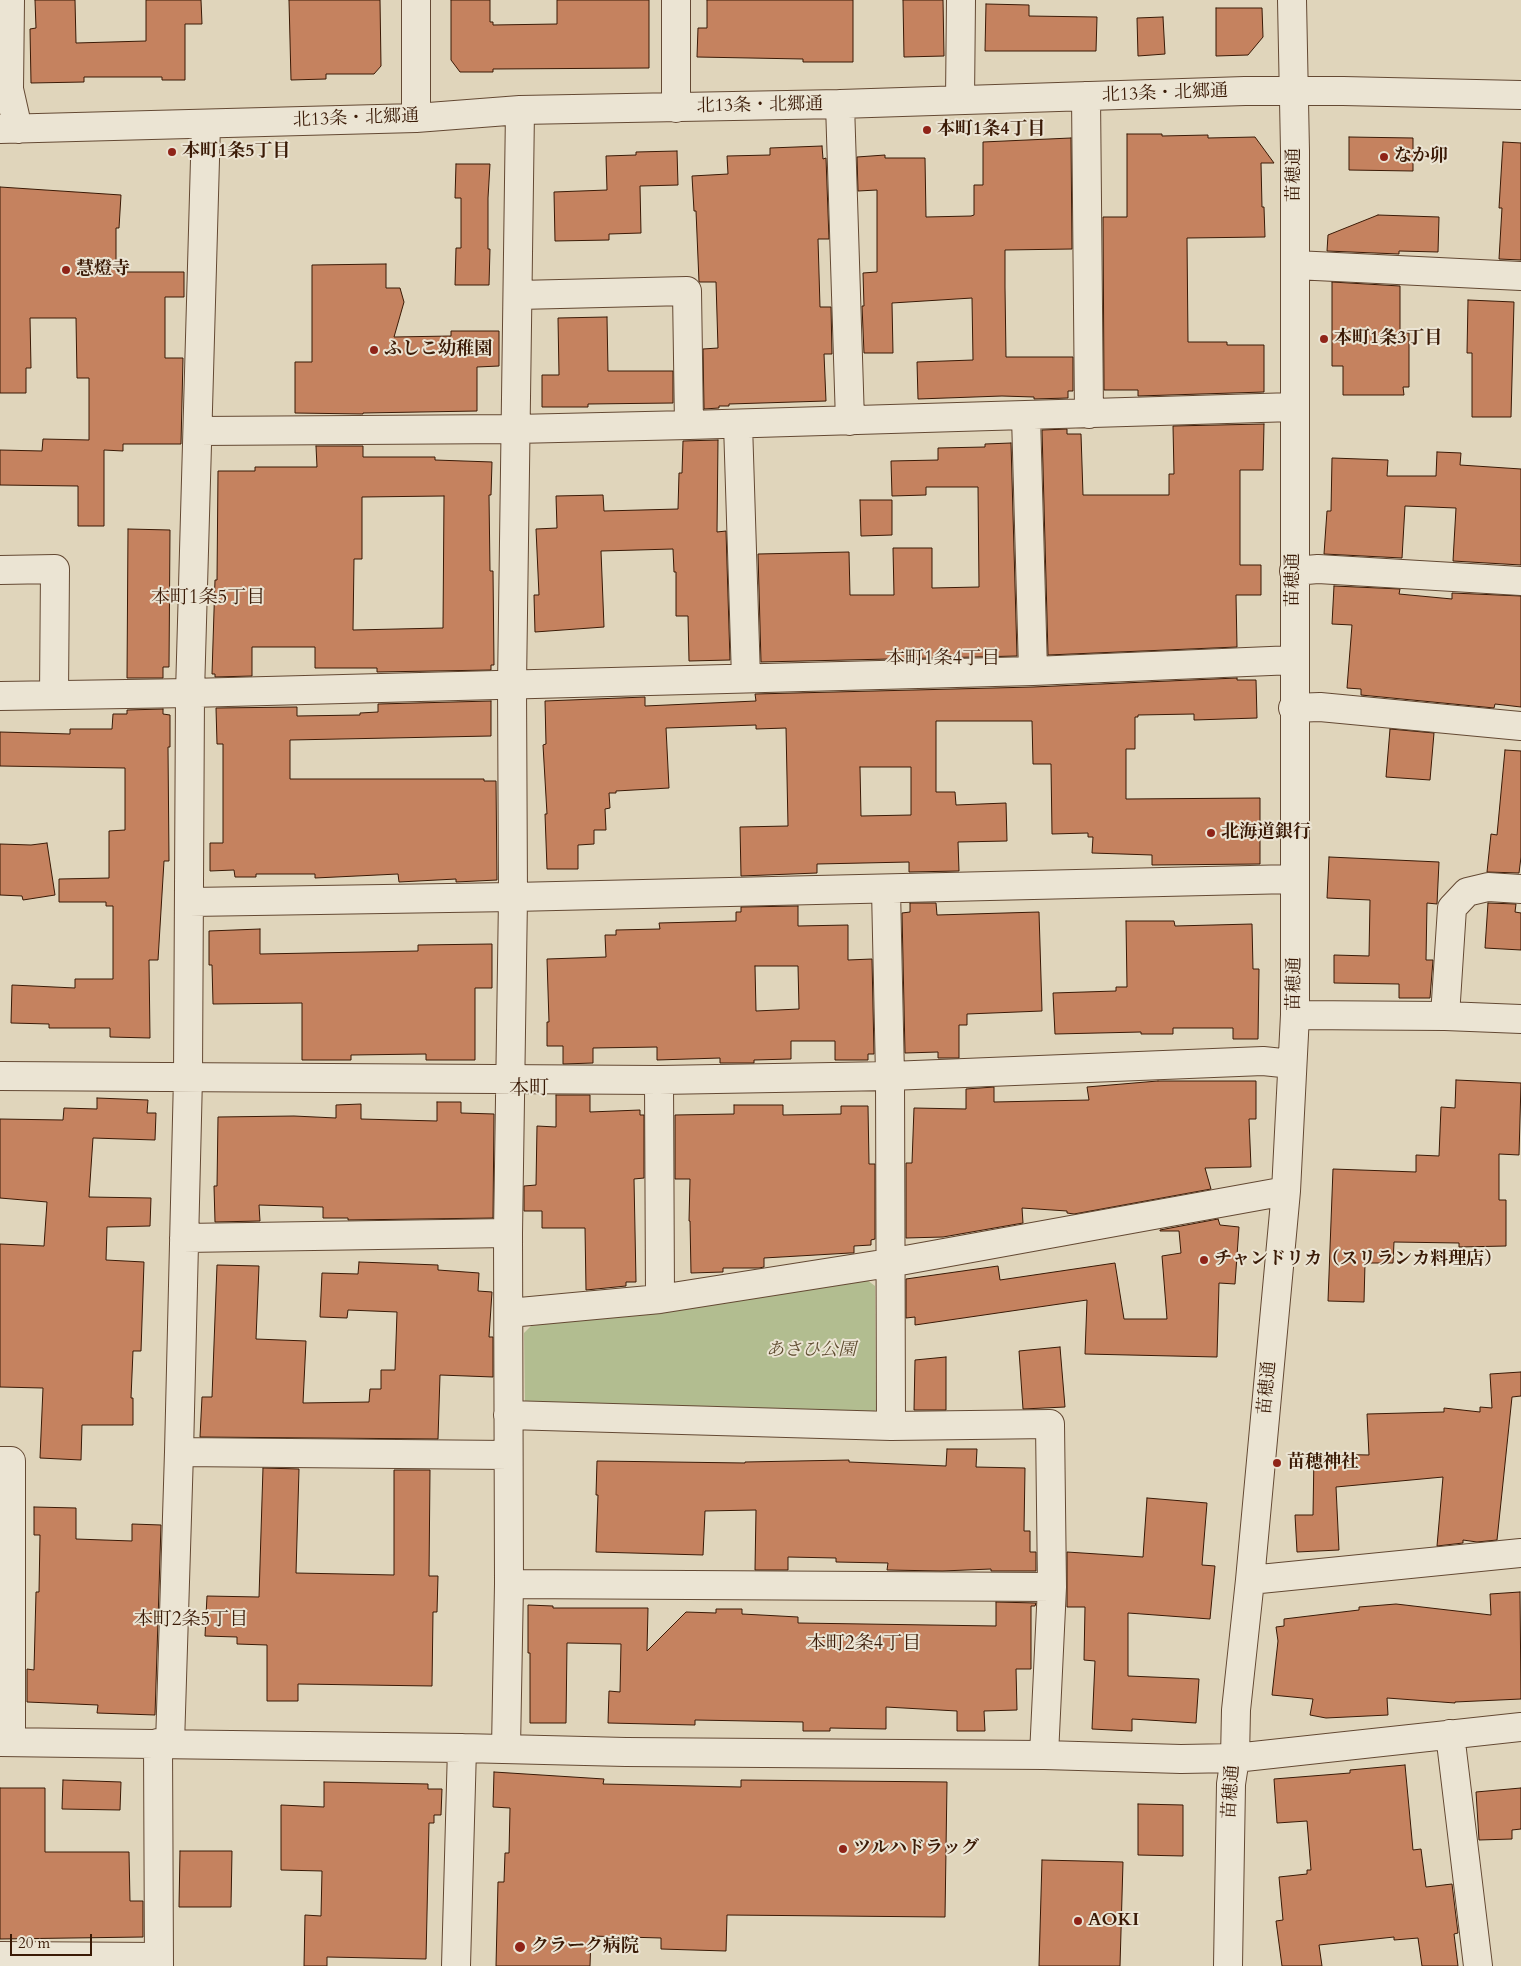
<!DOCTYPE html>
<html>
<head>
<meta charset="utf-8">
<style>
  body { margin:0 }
  #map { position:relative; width:1521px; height:1966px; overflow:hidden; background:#e0d5bb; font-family:Cardo,serif }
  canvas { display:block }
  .scale { position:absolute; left:10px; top:1934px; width:82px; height:22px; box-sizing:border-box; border:2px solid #3a1a06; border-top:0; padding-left:6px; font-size:15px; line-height:18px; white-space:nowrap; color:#3a1a06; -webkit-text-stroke:4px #ebe4d3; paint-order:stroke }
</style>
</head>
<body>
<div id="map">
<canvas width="1521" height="1966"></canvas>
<div class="scale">20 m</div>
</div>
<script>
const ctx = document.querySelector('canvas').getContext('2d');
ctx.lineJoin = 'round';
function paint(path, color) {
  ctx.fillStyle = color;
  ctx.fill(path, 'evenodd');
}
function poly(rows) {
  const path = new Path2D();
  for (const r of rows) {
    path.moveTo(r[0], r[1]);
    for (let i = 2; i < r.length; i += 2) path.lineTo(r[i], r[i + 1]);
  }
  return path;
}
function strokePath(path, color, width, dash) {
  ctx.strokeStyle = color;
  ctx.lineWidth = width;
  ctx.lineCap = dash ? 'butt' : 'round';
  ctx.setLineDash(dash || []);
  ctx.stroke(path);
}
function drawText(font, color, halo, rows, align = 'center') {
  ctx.font = font + ' Cardo,"Noto Serif JP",serif';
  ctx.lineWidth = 4;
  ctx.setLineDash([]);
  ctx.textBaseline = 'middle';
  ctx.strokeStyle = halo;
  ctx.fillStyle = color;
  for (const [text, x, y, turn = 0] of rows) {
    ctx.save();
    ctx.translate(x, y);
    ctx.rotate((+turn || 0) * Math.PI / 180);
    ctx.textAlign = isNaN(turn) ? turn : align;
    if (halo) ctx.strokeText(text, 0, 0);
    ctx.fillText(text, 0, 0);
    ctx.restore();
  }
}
const green = poly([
  [867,1280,875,1286,876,1410,868,1416,525,1410,524,1333,531,1326]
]);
const building = poly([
  [35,0,75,0,76,43,146,41,146,0,201,0,202,24,185,24,185,80,162,80,162,77,84,77,84,82,31,83,30,29,36,28,35,0],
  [289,0,380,0,381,66,374,74,326,74,326,79,291,80,289,0],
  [451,0,490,0,490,22,493,22,493,25,557,24,557,0,649,0,649,68,493,69,493,72,460,72,451,60,451,0],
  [707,0,853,0,853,62,803,62,803,59,697,57,698,28,707,28,707,0],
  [903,0,943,0,944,56,904,57,903,0],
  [986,4,1029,5,1029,16,1097,17,1096,51,985,51,986,4],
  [1216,8,1262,8,1263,37,1248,55,1216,56,1216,8],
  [1163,17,1165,54,1138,56,1137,18,1163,17],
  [1127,134,1162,134,1162,136,1208,135,1208,138,1255,137,1274,163,1261,163,1262,207,1264,207,1265,237,1187,238,1188,342,1227,342,1227,345,1264,345,1264,392,1138,396,1138,390,1104,390,1103,217,1127,217,1127,134],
  [1349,137,1413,138,1413,171,1349,170,1349,137],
  [1071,138,1072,249,1005,250,1005,287,1006,357,1073,357,1073,391,1068,391,1068,398,1034,399,1034,397,1002,396,918,399,917,362,973,360,972,298,892,303,893,353,864,353,862,306,864,306,863,273,877,272,877,190,858,191,857,157,885,155,885,158,925,158,926,217,971,216,974,215,974,185,983,185,983,142,1071,138],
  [1503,142,1521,143,1521,260,1499,259,1502,208,1499,208,1503,142],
  [822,146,823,159,826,158,829,239,818,239,820,307,831,307,832,354,824,354,826,401,729,404,729,406,719,406,719,408,704,409,703,349,718,348,716,282,699,282,696,211,694,211,692,176,728,174,727,156,770,155,770,148,822,146],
  [677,151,678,185,640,186,641,233,609,234,609,240,555,241,554,192,607,190,606,156,636,155,636,152,677,151],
  [456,164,490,164,488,198,488,249,490,249,489,285,455,285,456,248,461,248,461,198,455,198,456,164],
  [0,187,121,195,119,228,116,228,116,272,184,272,184,297,165,297,165,358,183,358,181,444,123,444,123,451,104,450,104,526,78,526,78,486,0,485,0,450,42,451,43,439,89,440,89,378,77,378,76,318,30,318,31,368,26,368,26,393,0,393,0,187],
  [1378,215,1439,217,1438,252,1399,251,1399,254,1327,251,1328,235,1378,215],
  [386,264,386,288,400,288,404,302,394,337,451,336,451,331,499,331,499,366,477,367,477,411,363,413,363,414,295,413,295,362,312,362,312,265,386,264],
  [1332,282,1400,286,1400,333,1409,333,1409,387,1403,387,1404,395,1343,395,1343,366,1332,366,1332,282],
  [1468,300,1514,302,1511,417,1472,417,1472,353,1467,353,1468,300],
  [607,317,608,371,673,371,673,403,588,404,588,407,542,407,542,375,559,375,558,318,607,317],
  [1264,424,1263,470,1240,470,1240,565,1261,565,1261,595,1236,595,1237,647,1048,655,1042,430,1067,429,1067,434,1081,434,1083,495,1169,495,1169,474,1174,474,1173,426,1264,424],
  [718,440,717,532,726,531,730,660,689,661,688,616,676,616,676,572,674,572,673,549,601,551,604,627,535,632,534,595,539,595,536,529,557,528,556,496,603,495,604,511,678,509,679,473,682,473,683,441,718,440],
  [1011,443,1017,656,761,662,758,554,849,552,850,595,894,595,893,548,932,548,932,588,979,587,978,487,926,487,926,495,892,496,891,461,938,460,938,448,985,447,985,444,1011,443],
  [316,446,363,446,363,457,435,457,435,460,492,462,491,495,489,495,490,571,493,571,494,665,491,665,491,670,377,672,377,668,315,668,315,647,252,647,252,676,215,677,215,674,212,674,215,580,217,580,218,471,255,471,255,467,317,467,316,446],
  [444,496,443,628,353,630,354,559,362,559,362,497,444,496],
  [1437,452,1461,453,1460,465,1521,469,1521,565,1453,561,1456,508,1405,506,1402,558,1324,554,1327,511,1331,511,1332,458,1388,460,1387,476,1436,476,1437,452],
  [860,500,892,500,892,535,861,536,860,500],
  [128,529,170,530,169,667,163,667,163,678,127,678,128,529],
  [1334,586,1400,589,1399,594,1452,599,1452,593,1521,596,1521,707,1495,704,1494,708,1361,695,1361,689,1347,688,1352,625,1332,624,1334,586],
  [1237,678,1237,680,1256,680,1257,718,1194,720,1194,714,1138,715,1138,717,1135,717,1135,749,1126,749,1126,799,1260,798,1260,864,1152,865,1152,855,1092,853,1093,837,1088,837,1088,833,1052,834,1051,764,1033,764,1032,721,936,721,936,792,955,792,956,805,1006,803,1007,841,958,842,959,871,909,872,909,862,817,864,817,873,741,876,740,827,788,826,786,728,756,729,756,725,666,728,669,788,616,791,616,793,609,793,610,808,605,809,606,830,594,830,594,844,578,845,578,869,547,869,545,814,547,814,543,745,546,744,545,701,645,697,645,706,756,701,755,694,1033,687,1237,678],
  [860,767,911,767,911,815,861,816,860,767],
  [491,701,491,736,290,740,290,779,484,779,484,781,496,781,497,880,456,882,456,879,399,882,398,874,315,878,315,874,256,874,256,877,235,877,234,870,210,871,210,843,223,843,223,744,217,744,216,708,297,707,297,716,360,715,360,713,378,712,378,704,491,701],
  [163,709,163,714,170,715,170,747,168,747,169,861,164,861,158,960,149,960,150,1038,110,1037,110,1028,49,1028,49,1024,11,1023,12,985,75,988,75,979,113,979,113,906,106,906,106,902,59,902,59,879,109,878,109,831,125,830,125,768,0,766,0,732,70,734,70,729,112,729,113,714,127,714,127,710,163,709],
  [1390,729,1434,733,1430,780,1386,777,1390,729],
  [1505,750,1521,751,1521,857,1519,873,1487,872,1491,834,1497,835,1505,750],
  [47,843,55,895,23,900,22,896,0,895,0,844,31,845,47,843],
  [1329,857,1439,862,1437,904,1427,903,1426,960,1433,960,1430,998,1399,998,1399,984,1334,983,1334,955,1369,956,1370,900,1327,898,1329,857],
  [910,903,936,903,937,915,1039,912,1042,1011,967,1014,967,1025,959,1025,959,1058,938,1058,938,1052,905,1053,902,913,910,912,910,903],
  [1488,903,1516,904,1515,912,1521,913,1521,950,1485,948,1488,903],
  [798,906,798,926,848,925,848,960,872,959,874,1054,868,1054,868,1060,835,1060,835,1041,791,1041,791,1059,754,1060,754,1063,720,1063,720,1058,657,1060,657,1047,593,1048,593,1063,563,1064,563,1046,547,1046,547,1022,549,1022,547,959,606,957,605,935,616,935,616,930,660,929,659,923,736,921,736,912,741,912,741,907,798,906],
  [755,966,798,966,799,1009,756,1011,755,966],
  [1126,921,1174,921,1175,926,1252,924,1253,969,1259,969,1258,1039,1233,1039,1233,1028,1173,1028,1173,1034,1141,1034,1141,1032,1055,1034,1053,993,1116,991,1116,987,1127,987,1126,921],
  [260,929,260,954,418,951,418,945,492,944,492,988,475,988,475,1060,426,1060,426,1054,351,1055,351,1060,302,1060,302,1003,213,1004,212,965,209,965,209,931,260,929],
  [1456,1080,1521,1083,1519,1155,1499,1154,1499,1200,1506,1200,1506,1246,1459,1247,1459,1243,1394,1242,1393,1263,1365,1263,1364,1302,1328,1301,1333,1169,1416,1172,1416,1155,1439,1156,1441,1107,1455,1108,1456,1080],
  [1158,1081,1256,1081,1256,1119,1249,1119,1251,1167,1205,1168,1211,1189,1074,1214,1067,1213,1067,1211,1022,1208,1023,1223,943,1237,906,1238,906,1163,912,1163,914,1108,966,1109,966,1089,994,1087,994,1102,1089,1100,1087,1087,1158,1081],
  [556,1095,590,1095,590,1112,640,1110,640,1115,644,1115,644,1178,634,1179,636,1282,626,1282,626,1286,586,1290,585,1228,542,1228,542,1211,524,1211,524,1186,536,1185,537,1126,556,1127,556,1095],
  [97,1098,148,1100,147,1113,156,1113,155,1140,93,1138,89,1197,151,1198,150,1226,107,1227,106,1260,144,1262,141,1351,133,1351,131,1398,133,1398,133,1425,82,1425,81,1460,40,1458,43,1388,0,1387,0,1244,44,1246,47,1202,0,1198,0,1119,63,1120,64,1108,97,1109,97,1098],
  [437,1102,461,1102,461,1113,494,1114,493,1218,348,1220,348,1218,323,1218,323,1207,259,1205,260,1221,215,1222,214,1186,217,1186,218,1117,294,1116,336,1118,336,1105,361,1104,361,1119,437,1121,437,1102],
  [734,1105,783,1105,783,1115,841,1114,841,1106,868,1106,869,1164,875,1164,875,1239,871,1240,871,1245,854,1246,854,1253,850,1253,764,1258,764,1267,759,1268,723,1268,723,1272,691,1273,690,1221,689,1221,690,1179,675,1179,675,1115,734,1114,734,1105],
  [1218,1219,1220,1225,1239,1227,1235,1284,1219,1283,1217,1357,1085,1354,1087,1300,915,1325,915,1317,906,1318,906,1279,998,1266,1000,1280,1115,1263,1124,1319,1167,1319,1162,1256,1181,1253,1179,1231,1160,1231,1160,1230,1218,1219],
  [359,1262,438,1265,438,1270,479,1273,478,1291,492,1292,489,1337,493,1337,493,1377,440,1375,438,1439,200,1437,202,1397,212,1397,217,1265,259,1266,256,1339,306,1341,303,1403,369,1402,370,1389,381,1389,381,1370,395,1370,397,1312,348,1310,347,1318,320,1317,322,1273,358,1274,359,1262],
  [1060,1347,1065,1407,1023,1409,1019,1351,1060,1347],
  [946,1357,946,1410,914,1410,915,1360,946,1357],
  [1521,1372,1521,1396,1512,1397,1497,1540,1477,1542,1463,1540,1463,1543,1437,1546,1443,1477,1336,1487,1339,1550,1297,1552,1295,1515,1313,1515,1314,1454,1369,1455,1367,1414,1444,1412,1444,1408,1480,1412,1480,1407,1492,1408,1490,1374,1521,1372],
  [947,1449,977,1449,976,1467,1025,1468,1024,1531,1030,1531,1030,1552,1036,1552,1036,1571,991,1571,991,1569,942,1571,887,1570,888,1563,836,1562,836,1558,788,1557,788,1570,755,1570,756,1510,705,1511,703,1555,596,1552,598,1495,596,1495,597,1461,745,1463,745,1462,849,1460,849,1462,946,1466,947,1449],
  [263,1468,299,1469,296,1573,394,1575,394,1470,430,1470,429,1576,438,1576,437,1612,433,1612,432,1686,298,1684,298,1701,267,1701,267,1645,237,1644,237,1637,205,1636,207,1596,259,1597,263,1468],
  [1147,1498,1207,1503,1202,1565,1215,1566,1210,1619,1128,1613,1128,1676,1199,1679,1196,1723,1132,1719,1132,1731,1092,1729,1095,1661,1084,1660,1085,1607,1067,1607,1067,1552,1143,1557,1147,1498],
  [34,1507,76,1508,76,1539,132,1541,132,1524,161,1525,155,1715,97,1713,98,1705,27,1702,27,1669,34,1670,36,1592,39,1592,40,1535,34,1535,34,1507],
  [1520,1592,1521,1699,1455,1702,1455,1703,1387,1698,1388,1715,1326,1718,1310,1715,1313,1699,1272,1695,1278,1641,1276,1627,1284,1626,1284,1619,1359,1610,1359,1607,1396,1604,1491,1615,1490,1594,1520,1592],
  [996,1602,1036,1603,1035,1606,1031,1606,1031,1669,1016,1669,1017,1710,984,1711,985,1731,957,1731,957,1711,886,1707,886,1729,830,1728,830,1731,803,1731,803,1722,695,1720,695,1725,608,1723,609,1691,620,1692,621,1644,567,1643,566,1723,530,1723,530,1653,528,1653,528,1605,553,1606,553,1608,648,1608,647,1651,686,1612,716,1613,716,1609,742,1609,742,1614,798,1617,798,1623,996,1626,996,1602],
  [1405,1765,1413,1850,1421,1849,1426,1887,1452,1884,1458,1933,1454,1934,1458,1966,1422,1966,1418,1938,1394,1940,1394,1937,1319,1945,1322,1966,1282,1966,1276,1921,1283,1920,1279,1877,1307,1874,1307,1870,1311,1870,1307,1821,1277,1823,1274,1779,1350,1773,1350,1770,1405,1765],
  [494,1772,604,1779,603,1784,741,1787,741,1780,947,1782,945,1917,727,1915,726,1951,661,1949,661,1938,591,1936,590,1966,496,1966,498,1882,504,1882,505,1853,509,1853,510,1808,493,1807,494,1772],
  [63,1780,121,1782,120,1810,62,1809,63,1780],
  [324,1782,428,1784,428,1789,442,1789,441,1815,434,1815,434,1823,429,1823,426,1959,327,1957,327,1966,304,1966,305,1915,321,1916,322,1871,281,1870,281,1805,324,1807,324,1782],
  [0,1788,45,1788,45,1852,129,1852,130,1901,143,1901,143,1937,0,1939,0,1788],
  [1521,1788,1521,1829,1512,1830,1512,1839,1479,1840,1476,1792,1521,1788],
  [1138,1804,1183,1805,1183,1856,1138,1855,1138,1804],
  [180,1851,232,1851,231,1907,179,1907,180,1851],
  [1042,1860,1123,1862,1120,1966,1039,1966,1042,1860]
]);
const minor = poly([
  [10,0,9,89,18,129],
  [416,0,416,118],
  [676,0,676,108],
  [1086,96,1089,414],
  [960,100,961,0],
  [840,104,850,421],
  [0,129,416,118,520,110,840,104,1245,91,1343,91,1521,95],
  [1295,265,1521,276],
  [518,295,687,291,689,425],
  [1026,416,1033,671],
  [738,424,746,678],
  [198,431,515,429,689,425,1294,407],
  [0,570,55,569,54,695],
  [1294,571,1318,569,1521,581],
  [0,696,190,693,1033,671,1294,660],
  [1293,708,1320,707,1521,726],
  [886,889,890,1076,891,1426,1050,1424,1052,1587,1044,1755],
  [190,902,513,897,1293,879],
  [1295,1015,1445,1016,1521,1019],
  [1445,1016,1452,908,1467,892,1488,887,1521,889],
  [0,1076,659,1080,890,1076,1263,1061,1292,1064],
  [659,1080,660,1299],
  [184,1238,508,1233],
  [509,1313,660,1299,889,1263,1286,1191],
  [508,1415,891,1426],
  [179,1452,508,1455],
  [0,1461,11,1461,11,1742],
  [1250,1580,1521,1553],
  [509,1584,1052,1587],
  [1450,1734,1478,1966],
  [0,1742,462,1748,626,1752,1044,1755,1181,1759,1235,1758,1521,1727],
  [158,1743,159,1966],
  [170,1744,179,1452,188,1077,190,693,206,124],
  [506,1748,509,1584,508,1233,513,897,512,685,520,110],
  [0,1956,159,1957],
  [456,1966,462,1748],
  [1228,1966,1231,1784,1235,1758,1236,1710,1250,1580,1286,1191,1295,1015,1295,151,1292,0]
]);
const markers = [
  [927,130,5,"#8f2418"],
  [172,152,5,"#8f2418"],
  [1384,157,5,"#8f2418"],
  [66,270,5,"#8f2418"],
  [1324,339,5,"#8f2418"],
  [374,350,5,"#8f2418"],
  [1211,833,5,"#8f2418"],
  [1204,1260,5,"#8f2418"],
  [1277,1463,5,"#8f2418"],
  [843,1849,5,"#8f2418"],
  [1078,1921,5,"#8f2418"],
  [520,1947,6,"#8f2418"]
];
const streetNames = [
  ["北13条・北郷通",1165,94,-2],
  ["北13条・北郷通",760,106,-1],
  ["北13条・北郷通",356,119,-2],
  ["苗穂通",1295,175,-90],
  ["苗穂通",1294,580,-90],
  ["苗穂通",1295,984,-89],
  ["苗穂通",1268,1388,-85],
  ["苗穂通",1232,1792,-86]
];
const poiNames = [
  ["本町1条4丁目",937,130],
  ["本町1条5丁目",182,152],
  ["なか卯",1394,157],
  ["慧燈寺",76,270],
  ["本町1条3丁目",1334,339],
  ["ふしこ幼稚園",384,350],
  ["北海道銀行",1221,833],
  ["チャンドリカ（スリランカ料理店）",1214,1260],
  ["苗穂神社",1287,1463],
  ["ツルハドラッグ",853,1849],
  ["AOKI",1088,1921],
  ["クラーク病院",531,1947]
];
const parkNames = [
  ["あさひ公園",811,1351]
];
const neighbourhoodNames = [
  ["本町1条5丁目",208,599],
  ["本町1条4丁目",943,660],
  ["本町2条5丁目",191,1621],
  ["本町2条4丁目",864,1645]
];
const quarterNames = [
  ["本町",529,1089]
];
paint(green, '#b2bd90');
paint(building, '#c5825f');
strokePath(building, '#3a1a06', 1);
strokePath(minor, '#644933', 30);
strokePath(minor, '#ebe4d3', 28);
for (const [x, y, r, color] of markers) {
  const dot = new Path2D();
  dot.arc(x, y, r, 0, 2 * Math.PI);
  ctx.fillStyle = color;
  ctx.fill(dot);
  strokePath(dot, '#ebe4d3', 2);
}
drawText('18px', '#3a1a06', '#ebe4d3', streetNames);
drawText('bold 18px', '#3a1a06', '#ebe4d3', poiNames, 'left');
drawText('italic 18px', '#5e4b2f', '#ebe4d3', parkNames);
drawText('19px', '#3a1a06', '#ebe4d3', neighbourhoodNames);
drawText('20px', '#3a1a06', '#ebe4d3', quarterNames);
</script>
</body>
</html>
